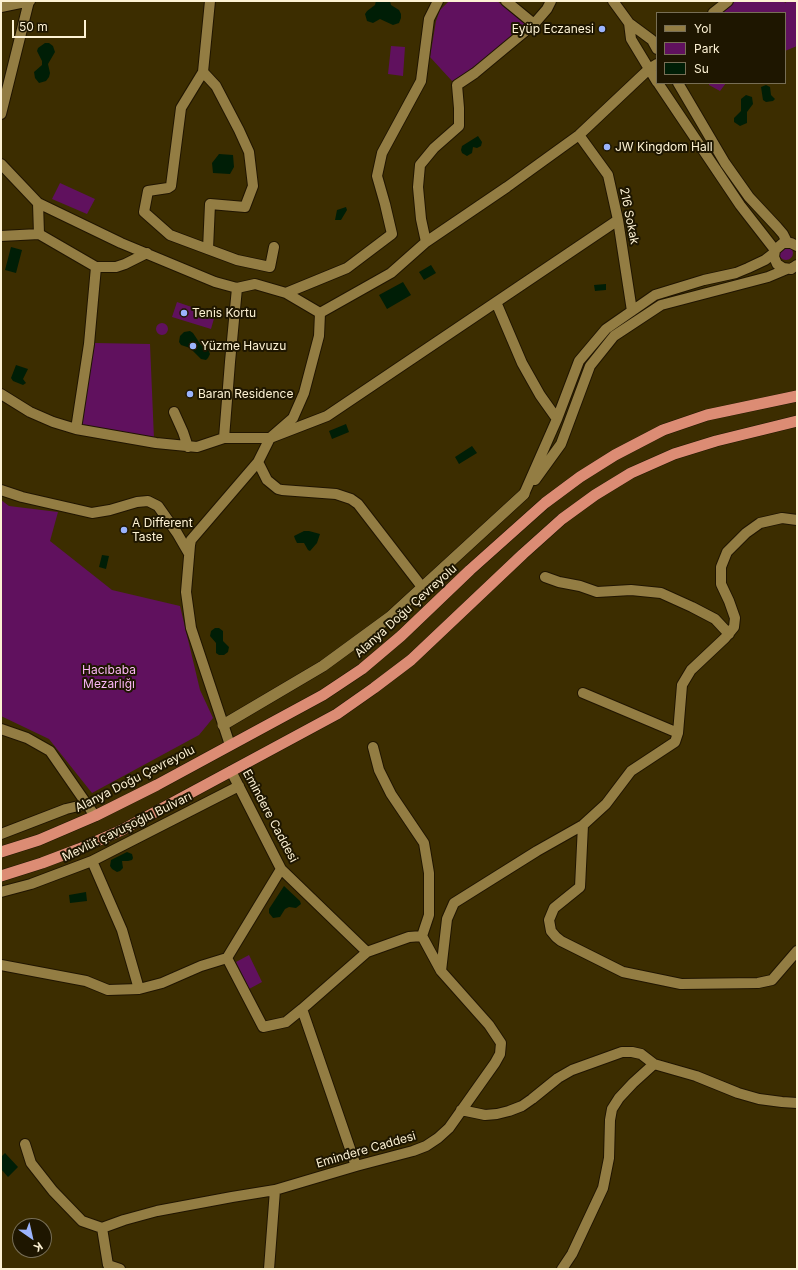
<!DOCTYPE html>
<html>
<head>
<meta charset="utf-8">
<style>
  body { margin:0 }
  #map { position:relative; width:798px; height:1270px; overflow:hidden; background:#3c2d00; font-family:Inter,sans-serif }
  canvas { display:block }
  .frame { position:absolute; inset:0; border:2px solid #fdf2d4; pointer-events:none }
  .legend { position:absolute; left:656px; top:12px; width:130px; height:72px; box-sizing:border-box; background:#1e1600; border:1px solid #776e55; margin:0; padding:5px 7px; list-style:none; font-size:12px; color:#fdf2d4 }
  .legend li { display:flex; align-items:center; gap:8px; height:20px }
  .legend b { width:20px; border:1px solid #776e55 }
  .north { position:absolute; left:12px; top:1218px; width:40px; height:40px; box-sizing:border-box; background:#1e1600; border:1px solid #776e55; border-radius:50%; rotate:146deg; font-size:11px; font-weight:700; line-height:16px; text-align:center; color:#fdf2d4 }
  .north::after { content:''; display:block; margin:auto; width:14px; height:18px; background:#9bb4fd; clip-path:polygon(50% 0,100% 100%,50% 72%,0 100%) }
  .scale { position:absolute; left:12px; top:20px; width:74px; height:18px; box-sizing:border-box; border:2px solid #fdf2d4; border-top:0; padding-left:5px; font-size:12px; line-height:14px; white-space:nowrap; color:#fdf2d4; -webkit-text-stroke:3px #1e1600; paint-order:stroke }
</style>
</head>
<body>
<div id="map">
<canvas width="798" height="1270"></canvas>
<div class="frame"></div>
<ul class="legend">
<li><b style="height:5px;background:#937d43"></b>Yol</li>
<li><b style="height:11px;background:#60115e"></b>Park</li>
<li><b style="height:11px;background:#001e06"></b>Su</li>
</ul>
<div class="north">K</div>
<div class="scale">50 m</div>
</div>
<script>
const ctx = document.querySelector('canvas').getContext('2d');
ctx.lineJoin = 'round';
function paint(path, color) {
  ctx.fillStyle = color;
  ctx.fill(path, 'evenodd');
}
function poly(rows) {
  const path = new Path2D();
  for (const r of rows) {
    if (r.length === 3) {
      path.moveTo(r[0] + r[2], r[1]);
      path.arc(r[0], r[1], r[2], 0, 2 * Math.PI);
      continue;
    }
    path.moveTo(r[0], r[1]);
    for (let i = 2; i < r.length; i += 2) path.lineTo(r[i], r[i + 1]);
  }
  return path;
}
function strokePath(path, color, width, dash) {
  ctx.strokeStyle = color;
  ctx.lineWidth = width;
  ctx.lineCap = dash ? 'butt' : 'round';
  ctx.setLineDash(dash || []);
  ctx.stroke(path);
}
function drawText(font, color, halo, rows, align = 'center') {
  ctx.font = font + ' Inter,sans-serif';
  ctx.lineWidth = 4;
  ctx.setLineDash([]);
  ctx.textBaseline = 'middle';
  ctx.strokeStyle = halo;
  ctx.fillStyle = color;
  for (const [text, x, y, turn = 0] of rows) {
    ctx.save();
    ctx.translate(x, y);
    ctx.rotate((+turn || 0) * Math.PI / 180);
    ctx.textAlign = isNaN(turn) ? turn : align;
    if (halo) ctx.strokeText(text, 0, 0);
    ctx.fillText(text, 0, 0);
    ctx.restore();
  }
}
const green = poly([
  [449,1,497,1,528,25,494,52,464,74,452,81,430,57,436,21,440,10],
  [735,1,784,1,785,3,788,1,797,1,797,46,785,51,785,13,721,13],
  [391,46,405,47,403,76,388,74],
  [709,83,726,83,720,91,709,85],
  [60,183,95,199,87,214,52,199],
  [786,253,7],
  [177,302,215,315,211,329,172,317],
  [162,329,6],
  [95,343,150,344,154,439,80,426],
  [1,500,9,506,58,512,50,541,112,590,180,606,200,690,213,718,199,735,92,793,49,739,1,716],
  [249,955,262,982,249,989,236,962]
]);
const water = poly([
  [376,1,390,1,391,5,399,10,401,14,401,18,399,23,393,25,380,19,373,23,367,21,365,14,367,11,375,5],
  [45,43,49,43,53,46,55,52,48,64,50,73,49,77,46,81,39,83,35,78,34,72,42,65,42,61,37,51,38,48],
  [766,85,770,87,771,95,775,99,773,101,766,102,763,100,761,87],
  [746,95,752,97,753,104,747,112,747,123,740,126,734,122,734,118,741,111,741,99],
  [478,136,482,142,481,146,477,148,473,147,472,153,467,156,462,153,461,150,462,146],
  [219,154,233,155,234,167,230,174,213,173,212,163],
  [346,207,347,210,341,220,335,220,337,210],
  [11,247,22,250,16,273,5,270],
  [431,265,436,273,424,280,419,272],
  [403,282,411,295,387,309,379,295],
  [606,284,606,290,595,291,594,285],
  [190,331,193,333,201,345,208,349,210,354,208,358,206,360,201,359,190,348,181,345,179,342,180,336,184,332],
  [16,365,28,369,23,379,26,383,23,385,13,381,11,378],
  [346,424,349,432,332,439,329,431],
  [472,446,477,453,459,464,455,457],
  [304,531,309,531,320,534,317,543,310,551,308,550,304,543,297,543,295,539,294,536],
  [102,555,109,556,106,569,99,567],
  [215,628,219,628,223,631,223,641,229,647,228,652,224,655,219,655,216,653,216,643,210,636,211,631],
  [127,852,132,854,133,858,132,860,128,861,122,861,123,868,120,871,117,872,112,869,110,866,111,860],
  [284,886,300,901,301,904,296,908,289,907,285,909,280,917,273,918,269,913,269,909],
  [86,892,87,901,70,903,69,895],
  [5,1153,18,1167,8,1177,1,1169,1,1157]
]);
const minor = poly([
  [210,1,203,72,181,108,171,186,168,188,148,191,144,212,170,235,237,260,270,267,274,247],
  [506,1,534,24,547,9,551,1],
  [613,1,629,23,652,40,657,49],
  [1,7,30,1],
  [713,13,728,1],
  [629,23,631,39,657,82],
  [203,72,216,86,239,130,249,152,253,186,245,207,210,204,208,249],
  [658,83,740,205,775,250],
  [678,83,725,163,749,197,777,227,783,234,787,242],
  [1,114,29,1],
  [579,135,608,175,618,220,632,311],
  [1,164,38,203,121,243,215,282,237,288,255,284,286,293,320,313,391,273,426,242,507,187,579,135,649,69,657,64],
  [38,203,39,234,96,267,116,267,125,264,147,253],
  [1,236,39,234],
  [426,242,421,219,418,187,420,165,434,148,459,126,459,108,457,85,475,73,534,24],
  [797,246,791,243,783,243,775,250,774,257,777,264,783,268,791,269,797,265],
  [286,293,347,268,392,234,385,204,377,176,382,153,421,81,429,19,438,1],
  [496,302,522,363,540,395,557,419],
  [1,394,30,412,53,422,76,429,156,443,197,447,224,438,270,438,327,416,618,220],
  [174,412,183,432,188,447],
  [76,429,89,344,96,267],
  [224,438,230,362,237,288],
  [258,462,267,480,278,489,282,490,336,494,351,499,358,504,422,587],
  [535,480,561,444,590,366,614,336,661,305,768,277,787,269],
  [1,490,22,497,92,513,110,510,137,502,148,501,158,506,177,533,188,552],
  [524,494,557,419,579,361,606,329,655,295,704,280,736,273,748,268,765,260,774,253],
  [545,577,559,582,580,586,597,592,631,590,661,593,692,607,715,619,729,634],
  [583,693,678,733],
  [1,729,27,738,50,751,95,816],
  [230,745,191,628,186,592,190,545,191,540,258,462,270,438,293,418,304,393,319,336,320,313],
  [373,747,379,770,391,794,424,843,429,873,429,915,422,936],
  [231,771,281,869,367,952,409,937,422,936,441,971,489,1025,501,1043,500,1054,495,1063,449,1128,438,1138,426,1146,413,1151,356,1166,275,1190,269,1269],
  [583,825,580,887,554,908,549,920,551,931,556,937,561,941,623,972,681,984,758,983,772,980,797,951],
  [1,834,66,809,87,804],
  [92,861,122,930,139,989],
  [281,869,227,958,263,1027,286,1022,302,1009,356,1166],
  [1,892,31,884,92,861,239,786],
  [1,965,86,981,108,990,139,989,162,983,201,966,227,958],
  [441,971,447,919,454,903,537,851,583,825,606,804,631,771,675,742,678,733,682,685,691,670,725,638,734,627,735,618,729,601,721,584,721,567,727,552,746,533,760,523,782,518,797,520],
  [302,1009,367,952],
  [461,1110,485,1115,497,1114,509,1111,522,1106,532,1099,558,1078,572,1070,622,1052,632,1052,641,1054,654,1064,696,1076,738,1093,759,1099,782,1102,797,1103],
  [25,1144,31,1163,53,1191,82,1221,102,1228,124,1220,157,1211,232,1197,275,1190],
  [102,1228,108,1265,120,1269],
  [562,1269,572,1254,603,1188,609,1158,610,1120,612,1109,619,1098,633,1083,654,1064]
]);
const tertiary = poly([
  [223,725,323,666,390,617,524,494]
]);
const trunk = poly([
  [1,852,39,840,95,816,157,785,323,695,362,669,401,636,470,570,545,503,580,477,615,455,663,430,707,415,797,396],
  [1,876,42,863,79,849,122,830,337,714,374,688,411,660,523,554,562,519,595,495,631,473,674,454,716,441,797,421]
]);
const markers = [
  [602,29,4,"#9bb4fd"],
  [607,147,4,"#9bb4fd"],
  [184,313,4,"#9bb4fd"],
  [193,346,4,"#9bb4fd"],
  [190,394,4,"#9bb4fd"],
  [124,530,4,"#9bb4fd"]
];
const poiNames = [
  ["Eyüp Eczanesi",594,29,"right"],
  ["JW Kingdom Hall",615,147],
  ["Tenis Kortu",192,313],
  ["Yüzme Havuzu",201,346],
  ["Baran Residence",198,394],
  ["A Different",132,523],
  ["Taste",132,537]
];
const streetNames = [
  ["216 Sokak",629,216,79],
  ["Alanya Doğu Çevreyolu",406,611,-42],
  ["Alanya Doğu Çevreyolu",135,779,-27],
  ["Emindere Caddesi",270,816,62],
  ["Mevlüt çavuşoğlu Bulvarı",127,827,-26],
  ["Emindere Caddesi",366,1150,-16]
];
const parkNames = [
  ["Hacıbaba",109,670],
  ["Mezarlığı",109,684]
];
paint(green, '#60115e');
paint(water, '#001e06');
strokePath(minor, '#201500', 12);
strokePath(tertiary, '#201500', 12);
strokePath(trunk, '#201500', 12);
strokePath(minor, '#937d43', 10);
strokePath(tertiary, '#937d43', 11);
strokePath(trunk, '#dc8c74', 11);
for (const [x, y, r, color] of markers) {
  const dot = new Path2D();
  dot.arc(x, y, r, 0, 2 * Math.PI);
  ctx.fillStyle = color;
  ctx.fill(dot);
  strokePath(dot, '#1e1600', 1.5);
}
drawText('12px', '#fdf2d4', '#1e1600', poiNames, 'left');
drawText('12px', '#fdf2d4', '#1e1600', streetNames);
drawText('12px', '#fbb7f5', '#1e1600', parkNames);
</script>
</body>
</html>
